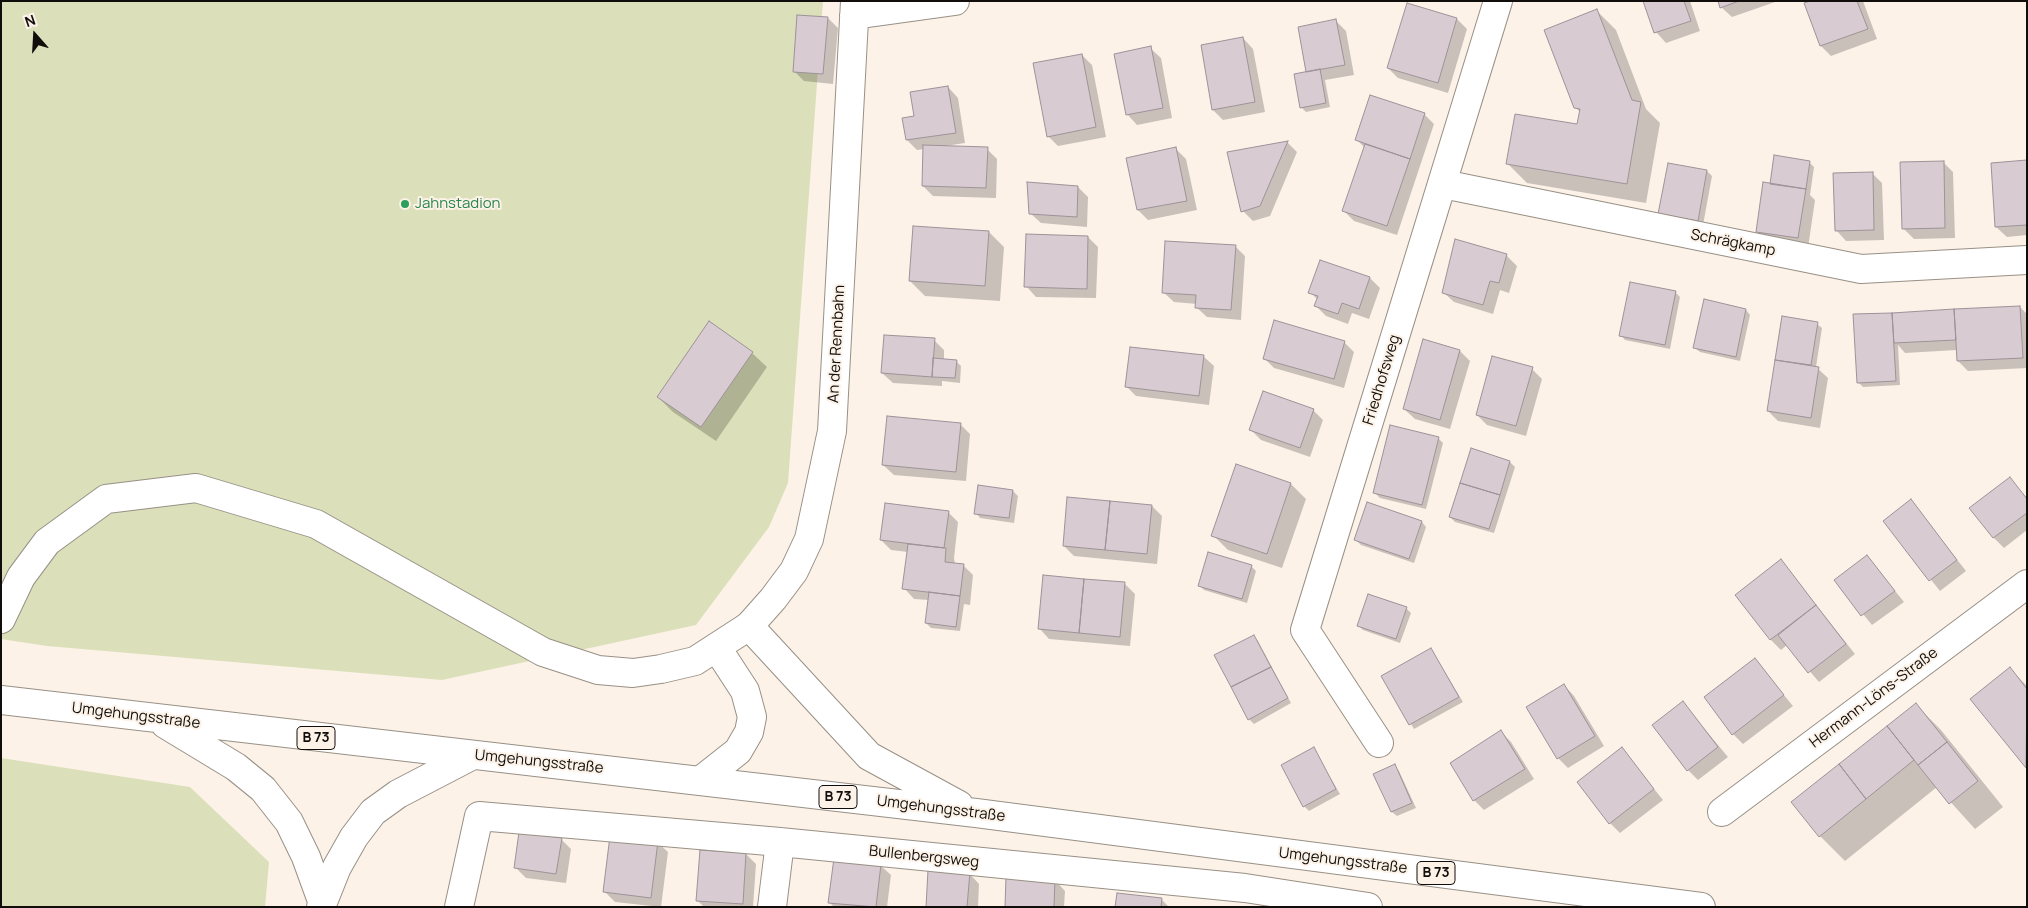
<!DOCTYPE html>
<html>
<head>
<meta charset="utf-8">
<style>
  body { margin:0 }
  #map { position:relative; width:2028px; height:908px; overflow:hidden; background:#fcf2e8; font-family:Manrope,sans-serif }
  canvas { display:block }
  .frame { position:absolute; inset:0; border:2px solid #100d0a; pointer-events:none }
  .north { position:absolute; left:10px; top:10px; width:50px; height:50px; -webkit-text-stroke:4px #fcf2e8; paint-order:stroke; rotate:341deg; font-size:14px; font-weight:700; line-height:20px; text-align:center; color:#100d0a }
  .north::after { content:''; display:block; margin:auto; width:18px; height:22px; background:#100d0a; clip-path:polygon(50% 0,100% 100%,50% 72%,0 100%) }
</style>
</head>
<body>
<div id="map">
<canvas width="2028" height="908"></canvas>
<div class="frame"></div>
<div class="north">N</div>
</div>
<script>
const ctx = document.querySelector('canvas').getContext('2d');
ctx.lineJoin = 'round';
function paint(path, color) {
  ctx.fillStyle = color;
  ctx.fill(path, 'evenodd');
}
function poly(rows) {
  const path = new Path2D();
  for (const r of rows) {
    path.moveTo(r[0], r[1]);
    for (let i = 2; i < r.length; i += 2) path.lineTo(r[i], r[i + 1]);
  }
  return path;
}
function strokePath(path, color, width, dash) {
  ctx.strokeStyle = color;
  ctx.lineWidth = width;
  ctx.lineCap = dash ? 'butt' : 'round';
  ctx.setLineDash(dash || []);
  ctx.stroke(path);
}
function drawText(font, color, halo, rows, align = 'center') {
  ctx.font = font + ' Manrope,sans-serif';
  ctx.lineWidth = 4;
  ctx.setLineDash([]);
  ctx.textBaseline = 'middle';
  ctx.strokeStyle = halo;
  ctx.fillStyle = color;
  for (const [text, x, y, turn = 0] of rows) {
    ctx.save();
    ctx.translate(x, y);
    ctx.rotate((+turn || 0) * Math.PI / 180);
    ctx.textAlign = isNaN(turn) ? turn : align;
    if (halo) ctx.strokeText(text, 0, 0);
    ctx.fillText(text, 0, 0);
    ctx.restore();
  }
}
const green = poly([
  [1,1,823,1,788,483,769,527,696,625,442,680,47,646,1,639],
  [1,758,190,787,269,862,265,907,1,907]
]);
const shadow = poly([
  [1645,1,1690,1,1700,31,1666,43,1656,32],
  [1719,1,1778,1,1732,17,1721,7],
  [1813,1,1863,1,1877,39,1831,56,1821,46,1806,4],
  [1597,11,1616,30,1646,109,1660,123,1646,203,1527,183,1507,163,1578,126,1580,112,1575,107],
  [828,18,838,28,833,84,804,81,794,71],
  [1457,19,1467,29,1448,93,1398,78,1388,68],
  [1336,21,1346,31,1354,75,1325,80,1330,107,1306,112,1301,107,1307,73],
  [1243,38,1253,49,1265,112,1223,120,1213,110],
  [1150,48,1161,58,1172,118,1137,125,1127,114],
  [1082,55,1092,65,1106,137,1058,146,1048,136],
  [948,87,958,98,965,143,945,146,987,149,997,159,996,198,933,196,923,186,924,149,917,150,907,140],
  [1424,114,1434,124,1397,235,1354,221,1344,211,1365,148,1357,140],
  [1287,142,1297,152,1270,216,1253,221,1243,211,1228,153],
  [1176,149,1186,159,1197,210,1148,220,1138,210],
  [2027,161,2027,235,2007,237,1996,227],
  [1809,162,1814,167,1810,195,1815,200,1808,248,1767,242,1757,232,1771,184],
  [1943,162,1953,172,1955,238,1914,239,1904,229],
  [1669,164,1707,171,1712,176,1703,225,1665,218],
  [1872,173,1882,183,1884,240,1846,241,1836,230],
  [1078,187,1088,197,1087,227,1041,223,1030,213],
  [989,232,1004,247,1000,301,925,296,910,281],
  [1088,237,1098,247,1096,298,1036,297,1026,286],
  [1456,240,1507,256,1517,266,1509,293,1500,290,1493,314,1454,302,1443,292],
  [1235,246,1245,256,1241,320,1207,317,1196,307,1197,304,1174,302,1163,292],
  [1321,262,1370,278,1380,288,1369,319,1352,313,1348,324,1326,316,1316,306,1318,300,1310,292],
  [1675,292,1680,297,1670,349,1625,340,1621,335],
  [2020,307,2027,314,2027,368,1968,371,1958,361,1957,350,1905,353,1898,345,1900,385,1863,387,1858,382,1855,316],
  [1746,310,1750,315,1740,361,1700,352,1695,348],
  [1783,318,1817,324,1822,328,1816,367,1828,378,1820,428,1778,421,1768,411],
  [934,340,944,350,944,360,956,361,961,366,960,383,942,381,942,386,893,383,882,373],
  [1344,342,1354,352,1344,388,1274,368,1264,358],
  [1460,351,1470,361,1450,429,1415,419,1404,409],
  [752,353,767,367,716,441,673,412,658,397],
  [1203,356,1214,366,1209,405,1136,396,1126,386],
  [1532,369,1542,379,1526,436,1487,425,1477,415],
  [1313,410,1323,420,1310,457,1261,440,1251,430],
  [960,424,970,434,966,481,894,475,883,465],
  [1438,438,1443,443,1426,509,1380,498,1375,493],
  [1471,450,1510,462,1515,467,1494,533,1455,522,1450,517],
  [2010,479,2027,498,2027,530,2004,548,1994,538],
  [1291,484,1306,499,1282,568,1228,550,1213,535],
  [979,487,1013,491,1018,496,1014,523,980,518,976,513],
  [1911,501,1966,571,1940,591,1884,521],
  [1152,506,1162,516,1157,564,1074,556,1064,546],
  [948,512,958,522,954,558,955,564,963,565,973,575,970,605,964,604,960,631,931,628,926,623,929,600,914,599,904,588,908,552,891,550,881,540],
  [1422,522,1426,527,1414,563,1361,545,1356,540],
  [1867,556,1904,602,1872,625,1835,580],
  [1781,561,1855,654,1819,682,1787,645,1781,650,1771,640,1737,595],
  [1251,566,1256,571,1247,603,1204,590,1199,585],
  [1044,576,1125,584,1135,594,1130,646,1049,639,1039,628],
  [1406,608,1411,613,1400,643,1363,630,1358,625],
  [1253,636,1258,641,1291,703,1254,724,1249,719],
  [1431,649,1463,702,1414,729,1383,677],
  [1755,660,1793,706,1743,744,1733,734],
  [2010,669,2027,686,2027,768,1972,699],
  [1564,685,1574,696,1604,746,1568,768,1558,758],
  [1683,703,1728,757,1698,780,1688,770],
  [1916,705,1941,730,2003,807,1975,829,1937,787,1845,861,1820,836,1793,802],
  [1501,732,1511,742,1534,779,1484,810,1474,800],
  [1313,748,1340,794,1309,811,1304,806],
  [1622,749,1663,800,1620,833,1610,823],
  [1394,766,1399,771,1416,808,1397,816,1392,812],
  [561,839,571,849,566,883,526,878,516,868],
  [657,842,668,852,661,907,615,902,605,892],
  [746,854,756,864,753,907,704,907,697,900],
  [880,865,891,875,887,907,834,907,830,903],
  [969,873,979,884,978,907,927,907],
  [1055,880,1065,891,1064,907,1006,907],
  [1161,899,1169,907,1117,907]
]);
const building = poly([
  [1643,1,1684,1,1691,21,1654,33,1643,1],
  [1718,1,1739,1,1720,8,1718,1],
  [1810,1,1857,1,1868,29,1820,46,1804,3,1810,1],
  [1407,3,1457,18,1438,83,1387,68,1407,3],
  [1597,9,1632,100,1641,102,1627,184,1506,164,1515,114,1577,124,1580,109,1574,108,1544,30,1597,9],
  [797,15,828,17,823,74,793,72,797,15],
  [1336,19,1345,65,1306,72,1298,27,1336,19],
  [1243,37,1255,102,1212,110,1201,45,1243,37],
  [1151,46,1163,108,1126,115,1114,54,1151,46],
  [1082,54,1096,127,1047,137,1033,63,1082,54],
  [1320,69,1326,103,1300,108,1294,74,1320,69],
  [948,86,956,133,906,140,902,118,914,116,910,92,948,86],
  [1370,95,1425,113,1410,159,1355,140,1370,95],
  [1288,141,1260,206,1241,212,1227,152,1288,141],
  [1365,144,1410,159,1387,226,1342,211,1365,144],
  [923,145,988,147,986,188,922,186,923,145],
  [1176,147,1187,201,1137,210,1126,158,1176,147],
  [1774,155,1810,161,1806,189,1770,184,1774,155],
  [2027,160,2027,225,1995,227,1991,163,2027,160],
  [1944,161,1945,228,1902,229,1900,162,1944,161],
  [1668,163,1707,170,1698,221,1658,214,1668,163],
  [1873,172,1874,230,1835,231,1833,173,1873,172],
  [1027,182,1078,186,1077,217,1029,214,1027,182],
  [1763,182,1806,189,1798,238,1756,232,1763,182],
  [913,226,989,231,985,286,909,281,913,226],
  [1026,234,1088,236,1087,289,1024,287,1026,234],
  [1455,239,1507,254,1499,283,1490,281,1483,305,1442,293,1455,239],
  [1165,241,1236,245,1231,310,1195,308,1196,295,1162,293,1165,241],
  [1320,260,1370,277,1359,309,1342,303,1338,314,1314,306,1318,296,1308,293,1320,260],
  [1630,282,1676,291,1665,345,1619,336,1630,282],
  [1704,299,1746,309,1736,357,1693,348,1704,299],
  [2020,306,2023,358,1957,361,1954,309,2020,306],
  [1954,309,1956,340,1894,343,1892,313,1954,309],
  [1892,313,1896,381,1857,383,1853,314,1892,313],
  [1782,316,1818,322,1811,365,1775,360,1782,316],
  [1274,320,1345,341,1334,379,1263,359,1274,320],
  [709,321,753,352,701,427,657,397,709,321],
  [884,335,935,338,932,377,881,373,884,335],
  [1423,339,1460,350,1440,420,1403,409,1423,339],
  [1130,347,1204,355,1199,396,1125,387,1130,347],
  [1492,356,1533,367,1516,426,1476,415,1492,356],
  [933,358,957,360,955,378,932,377,933,358],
  [1775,360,1819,367,1811,418,1767,411,1775,360],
  [1263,391,1314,409,1300,448,1249,430,1263,391],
  [887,416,961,423,956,472,882,465,887,416],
  [1390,425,1439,437,1422,505,1373,493,1390,425],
  [1471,448,1510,461,1500,495,1460,483,1471,448],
  [1236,464,1291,483,1267,554,1211,536,1236,464],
  [2010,477,2027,499,2027,513,1993,538,1969,508,2010,477],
  [1460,483,1500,495,1489,529,1449,517,1460,483],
  [978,485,1013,490,1009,518,974,514,978,485],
  [1067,497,1110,501,1105,550,1063,546,1067,497],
  [1911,499,1957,560,1929,581,1883,521,1911,499],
  [1110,501,1152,505,1147,554,1105,550,1110,501],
  [1367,502,1422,521,1409,559,1354,540,1367,502],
  [885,503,949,511,944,548,880,540,885,503],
  [908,544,946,548,945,562,964,564,960,596,902,589,908,544],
  [1208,552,1252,565,1242,599,1198,586,1208,552],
  [1867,555,1895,591,1861,616,1834,580,1867,555],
  [1781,559,1816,605,1770,640,1735,595,1781,559],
  [1043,575,1084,579,1079,633,1038,629,1043,575],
  [1084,579,1125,582,1120,637,1079,633,1084,579],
  [929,592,960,596,956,627,925,623,929,592],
  [1368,594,1407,607,1396,639,1357,626,1368,594],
  [1816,605,1846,644,1808,673,1778,635,1816,605],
  [1254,635,1271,667,1231,687,1214,655,1254,635],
  [1431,648,1459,697,1409,725,1381,676,1431,648],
  [1755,658,1784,695,1732,735,1704,697,1755,658],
  [1271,667,1288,698,1248,720,1231,687,1271,667],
  [2010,667,2027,689,2026,768,1970,699,2010,667],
  [1564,684,1595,736,1557,759,1526,707,1564,684],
  [1683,701,1718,747,1687,771,1652,725,1683,701],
  [1916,703,1947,742,1918,765,1887,726,1916,703],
  [1887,726,1914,760,1866,799,1839,764,1887,726],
  [1501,730,1525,769,1473,801,1450,763,1501,730],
  [1947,742,1978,781,1949,804,1918,765,1947,742],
  [1314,747,1336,789,1303,807,1281,765,1314,747],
  [1622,747,1654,789,1609,824,1577,782,1622,747],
  [1395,764,1412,803,1391,812,1373,774,1395,764],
  [1839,764,1866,799,1819,837,1791,802,1839,764],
  [519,832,562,838,556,874,514,868,519,832],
  [610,836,658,841,651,898,603,892,610,836],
  [700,850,746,853,743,904,696,901,700,850],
  [834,858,881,864,876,907,828,903,834,858],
  [928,870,970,872,967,907,926,907,928,870],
  [1006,877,1055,879,1054,907,1005,907,1006,877],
  [1117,893,1162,898,1161,907,1115,907,1117,893]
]);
const street = poly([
  [854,15,955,1],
  [1443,184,1861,269,2027,260],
  [749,626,773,599,794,571,809,539,832,431,855,1],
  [1379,743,1305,630,1498,1],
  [1722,812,2027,584],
  [459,907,479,816,780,842,1245,888,1368,907],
  [772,907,780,842]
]);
const secondary = poly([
  [1,619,21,577,47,542,106,499,196,488,316,524,543,652,598,670,633,673,661,669,695,661,749,626]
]);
const primary = poly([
  [749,626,869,756,959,805],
  [1,700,976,813,1701,907],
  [165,724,236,767,263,789,289,822,306,857,322,901],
  [700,781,738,751,749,732,752,717,745,691,717,648],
  [321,907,337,867,354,837,373,812,398,794,473,755]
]);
const markers = [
  [405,204,5,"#2e9e5b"]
];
const shields = [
  [316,738,38],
  [838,797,38],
  [1436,873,38]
];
const shieldNames = [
  ["B 73",316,738],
  ["B 73",838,797],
  ["B 73",1436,873]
];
const leisureNames = [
  ["Jahnstadion",415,204]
];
const streetNames = [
  ["Schrägkamp",1733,243,11],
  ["An der Rennbahn",837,344,-87],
  ["Friedhofsweg",1382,380,-73],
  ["Hermann-Löns-Straße",1874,698,-37],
  ["Umgehungsstraße",136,716,7],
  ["Umgehungsstraße",539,762,6],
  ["Umgehungsstraße",941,809,7],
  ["Bullenbergsweg",924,857,6],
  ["Umgehungsstraße",1343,861,7]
];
paint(green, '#dbe0ba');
paint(shadow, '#0003');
paint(building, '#d8cbd2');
strokePath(building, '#9d9298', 1);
strokePath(street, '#989086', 30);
strokePath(secondary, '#989086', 30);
strokePath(primary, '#989086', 30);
strokePath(street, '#fff', 28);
strokePath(secondary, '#fff', 28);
strokePath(primary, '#fff', 28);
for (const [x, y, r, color] of markers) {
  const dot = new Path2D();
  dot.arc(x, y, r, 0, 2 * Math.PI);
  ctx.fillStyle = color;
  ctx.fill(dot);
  strokePath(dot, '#fcf2e8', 2);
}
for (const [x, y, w] of shields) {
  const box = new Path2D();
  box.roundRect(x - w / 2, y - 11.5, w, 23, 4);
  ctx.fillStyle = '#fcf2e8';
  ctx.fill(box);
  strokePath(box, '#100d0a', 1);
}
drawText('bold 14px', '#100d0a', null, shieldNames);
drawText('15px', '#27864d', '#fcf2e8', leisureNames, 'left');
drawText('15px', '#100d0a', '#fcf2e8', streetNames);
</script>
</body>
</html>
